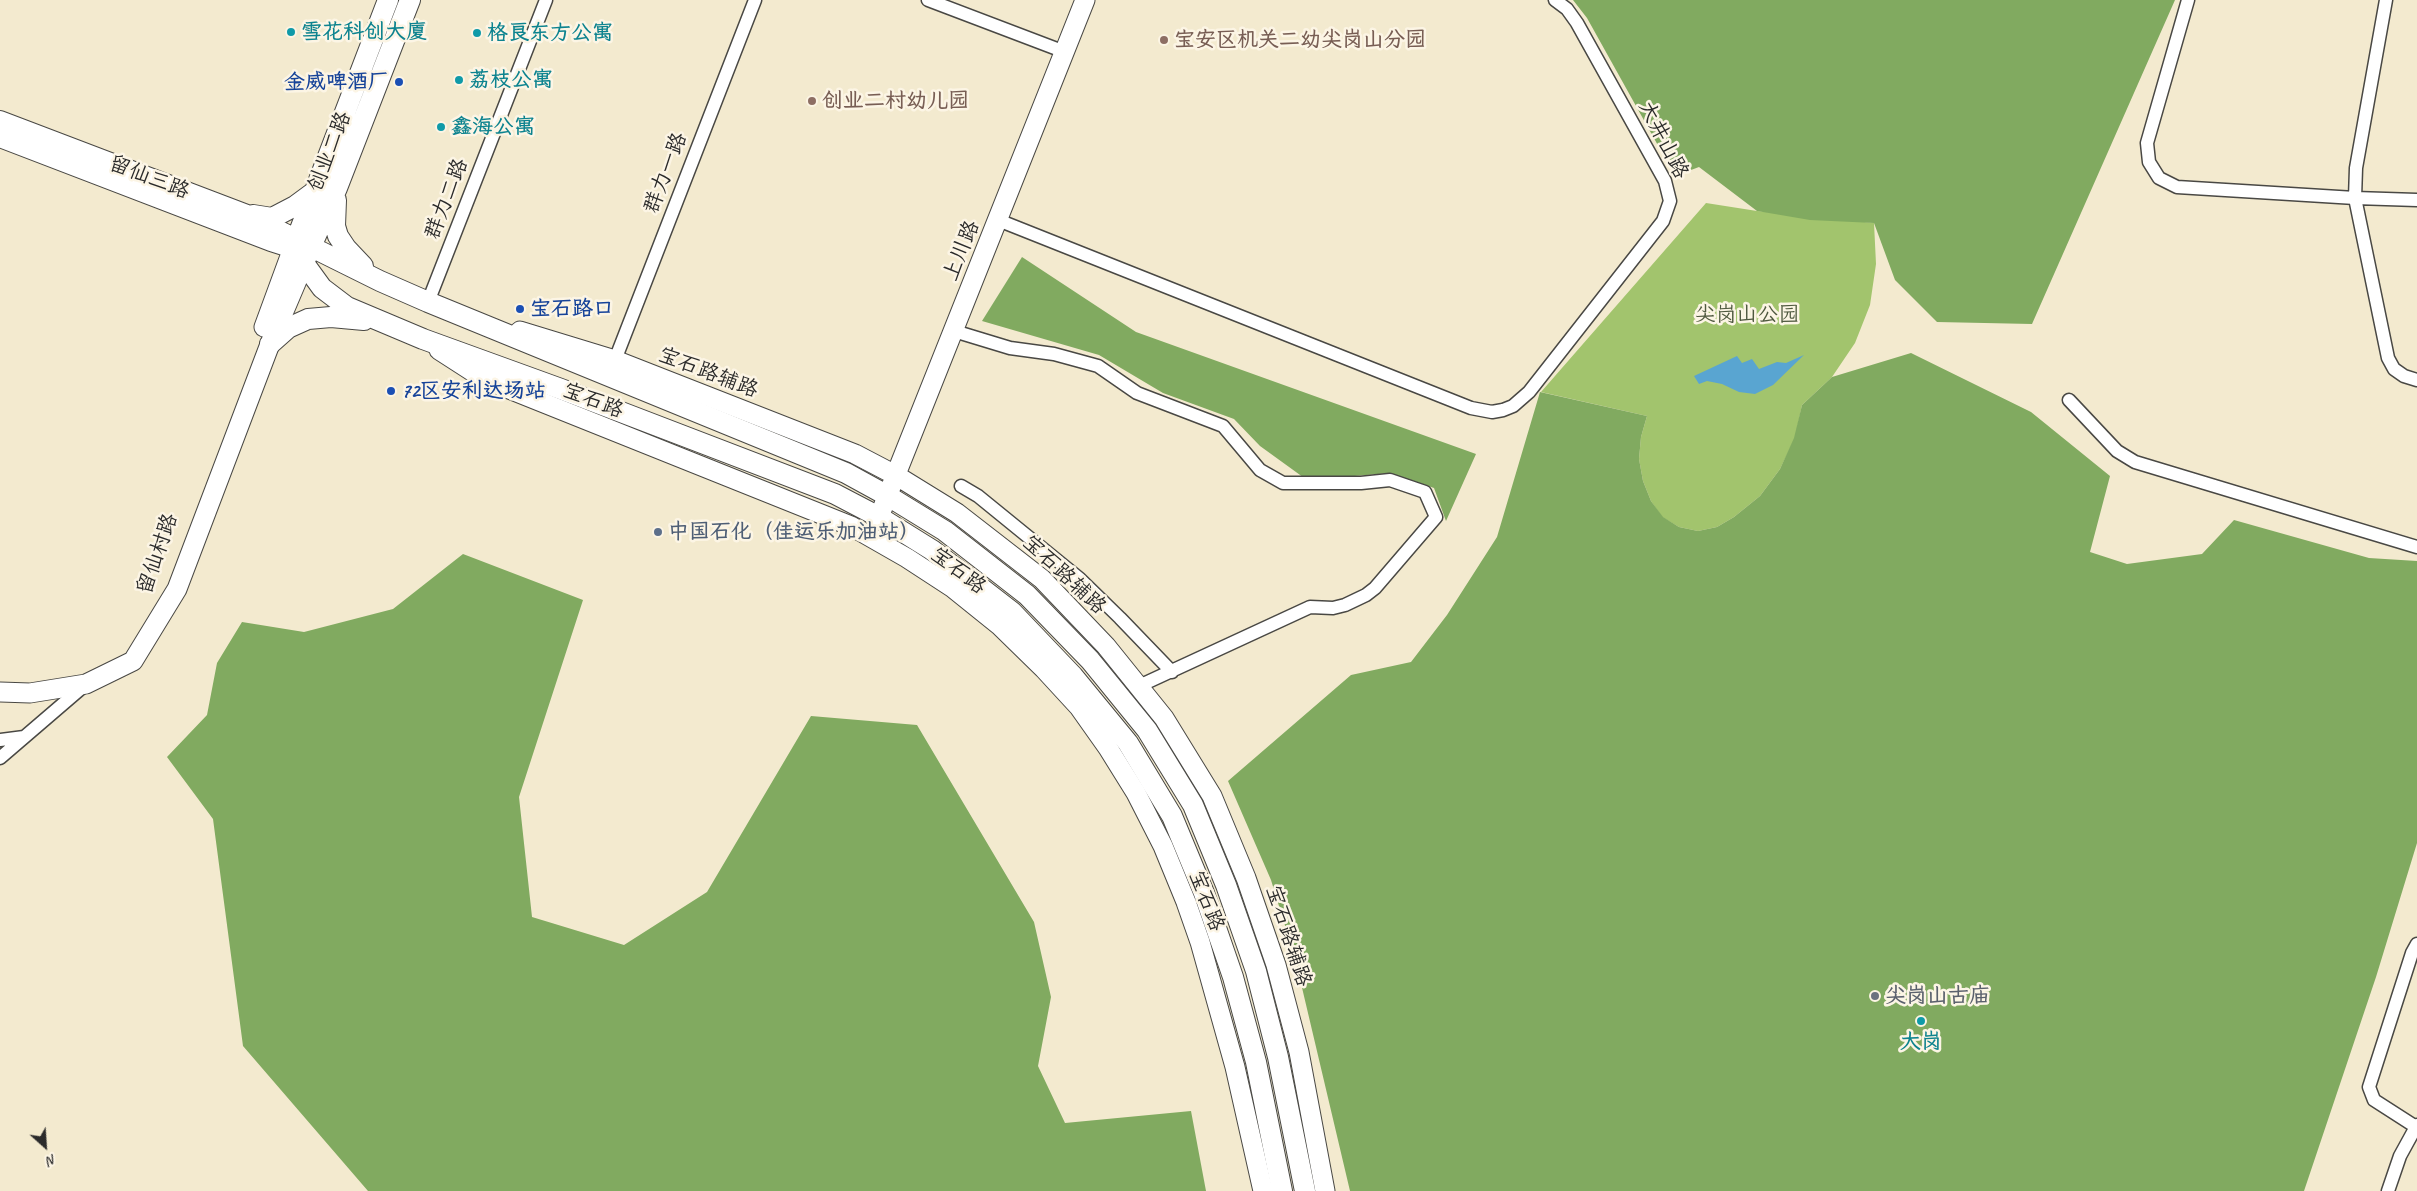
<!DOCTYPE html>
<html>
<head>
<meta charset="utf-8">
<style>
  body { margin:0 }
  #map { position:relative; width:2417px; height:1191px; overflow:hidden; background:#f3eacf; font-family:Caveat,sans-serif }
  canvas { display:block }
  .north { position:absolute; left:20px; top:1121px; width:50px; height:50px; -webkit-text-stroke:4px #fcf5e5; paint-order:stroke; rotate:154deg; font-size:14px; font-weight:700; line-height:20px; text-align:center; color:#2b2b2b }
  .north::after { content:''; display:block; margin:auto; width:18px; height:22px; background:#2b2b2b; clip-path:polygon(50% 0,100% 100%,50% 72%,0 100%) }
</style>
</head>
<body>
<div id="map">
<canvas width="2417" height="1191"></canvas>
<div class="north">N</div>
</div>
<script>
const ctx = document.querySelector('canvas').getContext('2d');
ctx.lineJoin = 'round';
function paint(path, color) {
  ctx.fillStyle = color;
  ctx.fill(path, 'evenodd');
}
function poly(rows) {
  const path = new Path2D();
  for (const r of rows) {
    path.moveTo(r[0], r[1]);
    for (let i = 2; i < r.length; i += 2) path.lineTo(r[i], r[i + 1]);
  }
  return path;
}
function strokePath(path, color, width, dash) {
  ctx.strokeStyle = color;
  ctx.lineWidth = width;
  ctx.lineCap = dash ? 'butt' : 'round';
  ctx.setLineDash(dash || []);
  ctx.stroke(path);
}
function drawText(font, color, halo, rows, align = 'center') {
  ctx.font = font + ' Caveat,"LXGW WenKai TC",sans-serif';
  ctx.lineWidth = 5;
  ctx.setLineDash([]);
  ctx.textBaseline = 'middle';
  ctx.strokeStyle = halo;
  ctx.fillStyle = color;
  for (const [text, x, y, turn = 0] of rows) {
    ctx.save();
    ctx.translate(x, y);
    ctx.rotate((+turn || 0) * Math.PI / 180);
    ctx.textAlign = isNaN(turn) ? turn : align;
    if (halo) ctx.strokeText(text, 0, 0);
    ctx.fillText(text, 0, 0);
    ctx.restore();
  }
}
const green = poly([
  [1706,203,1757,211,1874,223,1876,264,1870,305,1855,343,1832,377,1802,405,1795,438,1780,469,1760,496,1734,517,1717,527,1698,531,1679,527,1662,517,1651,501,1643,481,1639,459,1641,437,1647,416,1541,392]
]);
const forest = poly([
  [1573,0,2175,0,2032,324,1937,322,1895,280,1874,223,1810,220,1757,211,1699,167,1675,176,1587,18],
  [1022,257,1136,332,1476,454,1446,521,1434,488,1390,473,1307,480,1260,446,1234,419,1163,393,1099,355,982,321],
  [1911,353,2031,412,2110,476,2090,552,2127,564,2202,554,2234,520,2369,558,2417,561,2417,843,2376,977,2304,1191,1350,1191,1295,958,1271,880,1228,781,1351,675,1411,662,1447,615,1497,537,1540,392,1647,416,1641,437,1639,459,1643,481,1651,501,1663,517,1679,527,1698,531,1717,527,1734,517,1760,496,1780,469,1794,438,1802,405,1832,377],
  [463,554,583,600,519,797,532,917,624,945,707,892,811,716,917,725,1034,922,1051,997,1038,1066,1065,1123,1191,1111,1206,1191,368,1191,243,1046,213,819,167,757,207,715,217,663,242,622,304,632,393,609]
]);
const water = poly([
  [1804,355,1773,385,1755,394,1739,392,1722,384,1707,381,1699,384,1694,376,1737,356,1742,363,1752,359,1759,369,1777,362,1786,363]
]);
const street = poly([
  [928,0,1065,52],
  [2188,0,2147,143,2149,162,2159,178,2177,187,2355,198,2417,200],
  [2386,0,2356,168,2355,198,2388,358,2394,369,2404,376,2417,380],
  [998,220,1471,408,1492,412,1503,410,1513,406,1529,392,1663,221,1670,201,1665,181,1577,23,1567,9,1555,0],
  [428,302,546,0],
  [954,331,1010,348,1054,354,1098,366,1137,393,1223,426,1260,470,1283,483,1361,483,1390,480,1425,492,1436,517,1375,588,1366,595,1345,605,1333,608,1310,607,1139,686],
  [615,360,755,0],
  [2069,400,2117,451,2135,462,2417,547],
  [961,486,978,496,1080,579,1120,618,1172,672],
  [0,740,24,737],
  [0,758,85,685],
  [2416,1127,2374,1100,2369,1087,2412,953,2417,944],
  [2388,1191,2400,1156,2417,1125]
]);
const secondary = poly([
  [264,327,293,248],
  [520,331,615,360,855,454,897,476,957,513,1042,579,1106,646,1164,718,1212,796,1246,878,1276,965,1299,1052,1325,1191],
  [439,350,484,379,851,526,907,558,953,588,999,625,1044,669,1079,707,1108,748,1136,793,1163,846,1186,902,1200,942,1235,1067,1263,1191],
  [879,517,1085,0],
  [0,692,30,693,86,684,133,661,177,589,270,344,304,264]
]);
const primary = poly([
  [0,121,247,215,380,281,428,302,846,473,888,496,945,531,1027,595,1090,660,1147,730,1193,805,1226,885,1256,971,1278,1057,1305,1191],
  [0,137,271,241,293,248],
  [336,200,335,226,338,236,346,248,363,266],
  [253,215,272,218,295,206,314,192],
  [293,248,322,288,347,307,423,339,561,389,835,494,879,517,932,550,1012,612,1073,676,1128,743,1172,816,1204,893,1233,977,1256,1062,1282,1191],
  [293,248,388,0],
  [306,258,337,188,410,0],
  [270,344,288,328,308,319,331,317,364,320]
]);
const markers = [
  [291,32,5,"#0f9aa8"],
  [477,33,5,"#0f9aa8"],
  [1164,40,5,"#8d6e63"],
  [459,80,5,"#0f9aa8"],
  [399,82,5,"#1a4fb4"],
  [812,101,5,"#8d6e63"],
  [441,127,5,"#0f9aa8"],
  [520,309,5,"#1a4fb4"],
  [391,391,5,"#1a4fb4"],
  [658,532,5,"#5c6f8a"],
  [1875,996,5,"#6b7280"],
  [1921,1021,5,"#0f9aa8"]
];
const cultureNames = [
  ["雪花科创大廈",301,32],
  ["格良东方公寓",487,33],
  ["荔枝公寓",469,80],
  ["鑫海公寓",451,127],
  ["大岗",1921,1042,"center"]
];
const educationNames = [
  ["宝安区机关二幼尖岗山分园",1174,40],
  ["创业二村幼儿园",822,101]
];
const transitNames = [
  ["金威啤酒厂",389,82,"right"],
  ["宝石路口",530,309],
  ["72区安利达场站",401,391]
];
const streetNames = [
  ["大井山路",1663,140,63],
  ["创业二路",330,152,-69],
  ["群力一路",666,173,-69],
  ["留仙三路",149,178,21],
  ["群力二路",447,199,-69],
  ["上川路",962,251,-68],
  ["宝石路辅路",708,373,21],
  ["宝石路",593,401,21],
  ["留仙村路",158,554,-71],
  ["宝石路",958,571,37],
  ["宝石路辅路",1064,575,43],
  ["宝石路",1206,901,69],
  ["宝石路辅路",1288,936,72]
];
const parkNames = [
  ["尖岗山公园",1747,315]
];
const serviceNames = [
  ["中国石化（佳运乐加油站）",668,532]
];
const worshipNames = [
  ["尖岗山古庙",1885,996]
];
paint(green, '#a2c46d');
paint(forest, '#81aa60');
paint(water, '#59a5d1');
strokePath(street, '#494844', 15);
strokePath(secondary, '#494844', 21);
strokePath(primary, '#494844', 22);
strokePath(street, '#fff', 12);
strokePath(secondary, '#fff', 19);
strokePath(primary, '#fff', 20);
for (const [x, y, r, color] of markers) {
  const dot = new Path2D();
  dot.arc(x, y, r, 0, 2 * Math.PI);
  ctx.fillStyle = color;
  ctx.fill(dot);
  strokePath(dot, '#fcf5e5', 2);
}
drawText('bold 21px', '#0d838f', '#fcf5e5', cultureNames, 'left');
drawText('bold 21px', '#785e54', '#fcf5e5', educationNames, 'left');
drawText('bold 21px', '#164399', '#fcf5e5', transitNames, 'left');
drawText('21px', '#2b2b2b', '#fcf5e5', streetNames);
drawText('21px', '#4f593f', '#fcf5e5', parkNames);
drawText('bold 21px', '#4e5e75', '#fcf5e5', serviceNames, 'left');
drawText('bold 21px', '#5b616d', '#fcf5e5', worshipNames, 'left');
</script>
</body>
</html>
